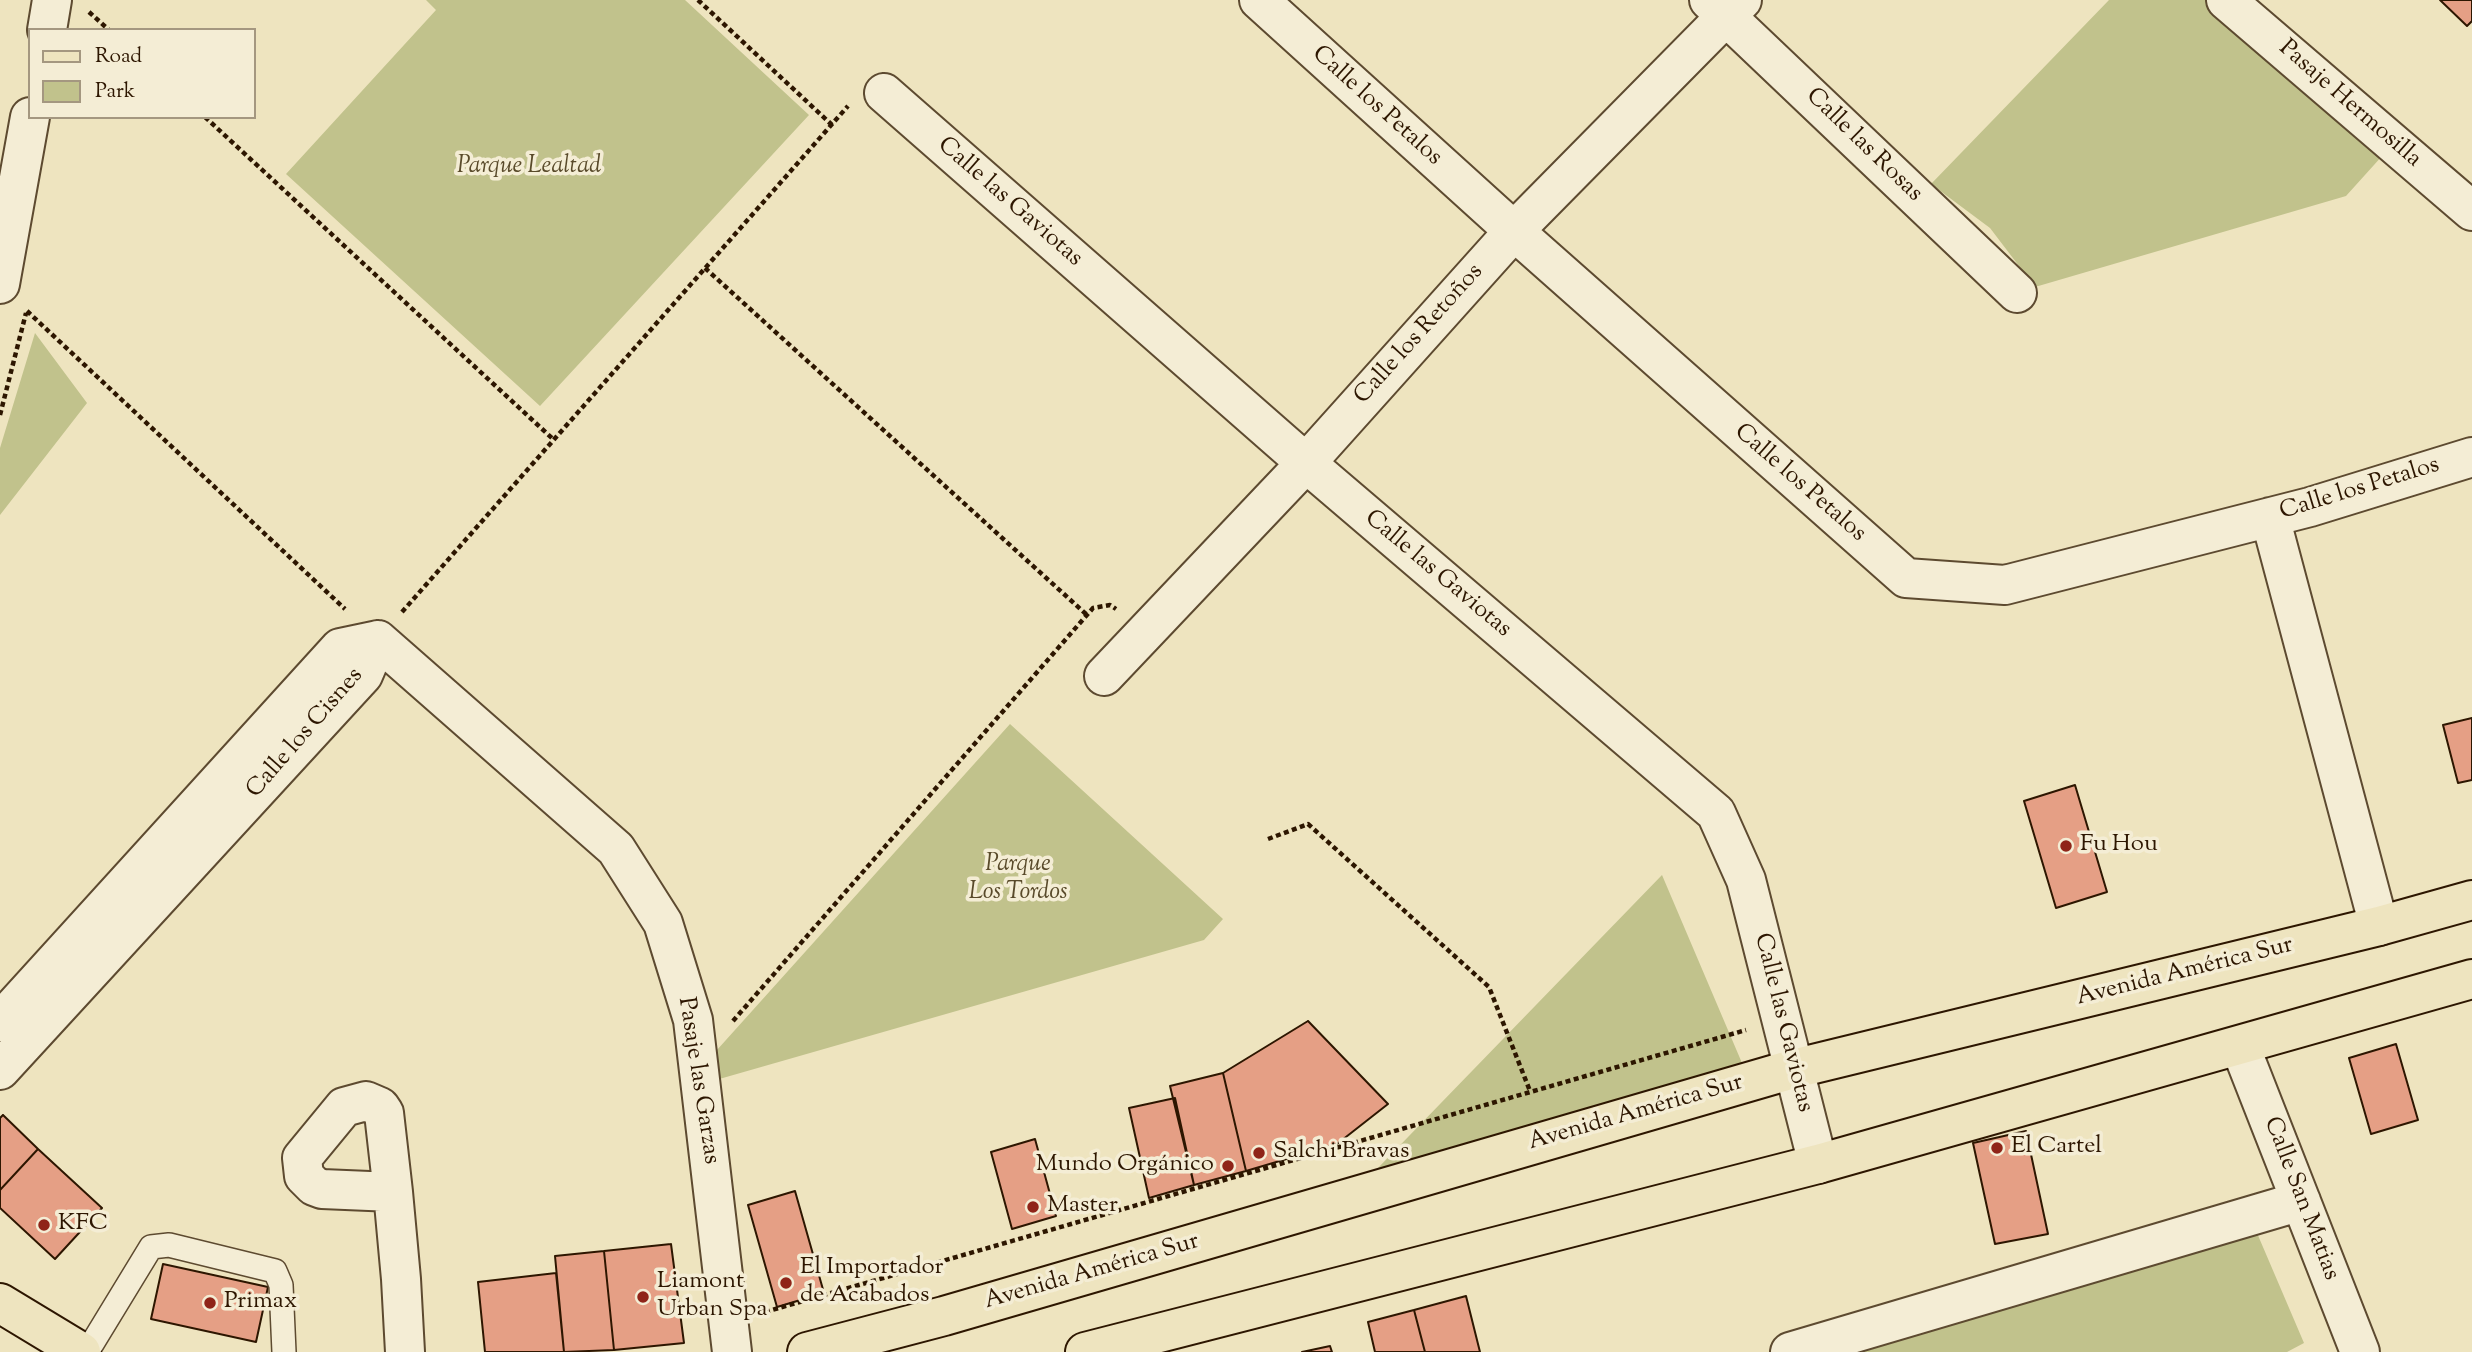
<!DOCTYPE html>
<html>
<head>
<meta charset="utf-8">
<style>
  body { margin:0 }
  #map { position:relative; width:2472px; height:1352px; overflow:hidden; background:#eee4bf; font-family:"Sorts Mill Goudy",serif }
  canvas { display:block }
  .legend { position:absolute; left:28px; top:28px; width:228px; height:91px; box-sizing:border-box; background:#f4edd5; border:2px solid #a49780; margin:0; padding:9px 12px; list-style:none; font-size:21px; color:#2d1600 }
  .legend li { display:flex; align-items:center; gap:14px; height:35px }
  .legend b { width:35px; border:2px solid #a49780 }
</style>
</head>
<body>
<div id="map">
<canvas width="2472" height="1352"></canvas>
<ul class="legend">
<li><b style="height:9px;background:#eee4bf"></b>Road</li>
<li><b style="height:19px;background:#c1c28c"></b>Park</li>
</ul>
</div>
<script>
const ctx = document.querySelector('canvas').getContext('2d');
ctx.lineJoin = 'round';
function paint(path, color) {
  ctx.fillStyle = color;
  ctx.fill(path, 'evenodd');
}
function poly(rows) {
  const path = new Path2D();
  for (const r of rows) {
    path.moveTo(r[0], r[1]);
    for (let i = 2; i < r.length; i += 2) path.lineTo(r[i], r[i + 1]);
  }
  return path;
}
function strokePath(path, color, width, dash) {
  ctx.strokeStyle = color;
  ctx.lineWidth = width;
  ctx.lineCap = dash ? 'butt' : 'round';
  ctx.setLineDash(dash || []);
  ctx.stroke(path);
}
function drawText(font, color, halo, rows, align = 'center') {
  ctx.font = font + ' "Sorts Mill Goudy",serif';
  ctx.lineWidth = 7;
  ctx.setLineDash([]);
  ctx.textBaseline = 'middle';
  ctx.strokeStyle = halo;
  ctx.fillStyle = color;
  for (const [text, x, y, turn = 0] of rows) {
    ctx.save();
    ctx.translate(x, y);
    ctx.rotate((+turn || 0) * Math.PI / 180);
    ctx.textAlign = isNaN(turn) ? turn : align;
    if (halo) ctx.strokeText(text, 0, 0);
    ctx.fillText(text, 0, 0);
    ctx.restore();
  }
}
const green = poly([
  [426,0,685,0,809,115,540,406,286,174,436,10],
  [2109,0,2206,0,2383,155,2346,196,2035,287,1990,228,1931,184],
  [35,333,87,403,0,515,0,448],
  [1010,724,1223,919,1204,940,681,1090],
  [1662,875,1742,1063,1377,1169],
  [2251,1219,2304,1343,2287,1352,1805,1352]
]);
const building = poly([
  [2440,0,2472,0,2472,21,2467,26,2440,0],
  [2472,718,2472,780,2458,783,2443,725,2472,718],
  [2075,785,2107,892,2056,908,2024,801,2075,785],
  [1308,1021,1388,1104,1337,1144,1246,1171,1223,1073,1308,1021],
  [2396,1044,2418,1120,2371,1134,2349,1058,2396,1044],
  [1223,1073,1246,1171,1194,1185,1170,1086,1223,1073],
  [1175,1098,1194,1185,1149,1198,1129,1108,1175,1098],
  [3,1115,38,1149,0,1190,0,1118,3,1115],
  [2026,1131,2048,1234,1995,1244,1973,1143,2026,1131],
  [1035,1139,1056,1216,1012,1229,991,1152,1035,1139],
  [38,1149,102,1208,55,1259,0,1208,0,1190,38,1149],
  [795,1191,824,1293,777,1307,748,1205,795,1191],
  [671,1244,684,1343,614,1350,604,1251,671,1244],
  [604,1251,614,1350,564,1352,555,1256,604,1251],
  [163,1264,268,1287,256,1342,151,1319,163,1264],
  [556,1273,564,1352,485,1352,478,1282,556,1273],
  [1466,1296,1480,1352,1425,1352,1414,1310,1466,1296],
  [1414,1310,1425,1352,1375,1352,1368,1322,1414,1310],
  [1330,1346,1332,1352,1302,1352,1330,1346]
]);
const path = poly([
  [698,0,832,125],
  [89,12,109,30],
  [205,117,554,440],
  [705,268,1087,615],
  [27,311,345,609],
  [0,415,26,313],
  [402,612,848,106],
  [1268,839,1308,824,1489,987,1530,1091],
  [733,1021,1093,608,1110,605,1116,609],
  [765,1312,1746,1030]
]);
const service = poly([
  [87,1352,151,1247,169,1245,275,1271,281,1285,284,1352]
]);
const minor = poly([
  [1259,0,1514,231,1906,578,2005,585,2310,507,2472,457],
  [1709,0,2017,293],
  [2226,0,2472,211],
  [884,93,1306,463,1716,813,1746,880,1818,1164],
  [2270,517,2379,926],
  [378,640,616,849,663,923,693,1020,732,1352],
  [1104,676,1306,463,1514,231,1742,0],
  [0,1022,340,648,378,640],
  [2240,1046,2360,1352],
  [0,1070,363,675,378,640],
  [393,1192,322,1189,314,1186,304,1176,302,1158,344,1107,366,1101,380,1107,384,1113,393,1192,401,1279,405,1352],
  [1790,1352,2301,1201]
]);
const tertiary = poly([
  [47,30,52,0],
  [0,284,30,117]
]);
const primary = poly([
  [0,1303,81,1352],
  [807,1352,944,1316,1793,1069,2379,926,2472,900],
  [1085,1352,1818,1164,2472,979]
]);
const markers = [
  [2066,846,7,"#8f2418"],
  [1997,1148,7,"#8f2418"],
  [1259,1153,7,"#8f2418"],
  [1228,1166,7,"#8f2418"],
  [1033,1207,7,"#8f2418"],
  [44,1225,7,"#8f2418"],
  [786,1283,7,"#8f2418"],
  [643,1297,7,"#8f2418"],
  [210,1303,7,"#8f2418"]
];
const streetNames = [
  ["Pasaje Hermosilla",2349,105,41],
  ["Calle los Petalos",1376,107,42],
  ["Calle las Rosas",1863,146,44],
  ["Calle las Gaviotas",1009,203,41],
  ["Calle los Retoños",1420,335,-48],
  ["Calle los Petalos",1799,484,41],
  ["Calle los Petalos",2360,490,-17],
  ["Calle las Gaviotas",1437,575,40],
  ["Calle los Cisnes",306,734,-49],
  ["Avenida América Sur",2185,973,-14],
  ["Calle las Gaviotas",1782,1023,76],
  ["Pasaje las Garzas",697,1081,81],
  ["Avenida América Sur",1636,1114,-16],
  ["Calle San Matias",2300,1199,69],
  ["Avenida América Sur",1092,1273,-16]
];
const parkNames = [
  ["Parque Lealtad",529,168],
  ["Parque",1018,866],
  ["Los Tordos",1018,894]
];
const poiNames = [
  ["Fu Hou",2080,846],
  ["El Cartel",2011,1148],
  ["Salchi Bravas",1273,1153],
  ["Mundo Orgánico",1214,1166,"right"],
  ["Master",1047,1207],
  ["KFC",58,1225],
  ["El Importador",800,1269],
  ["de Acabados",800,1297],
  ["Liamont",657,1283],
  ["Urban Spa",657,1311],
  ["Primax",224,1303]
];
paint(green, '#c1c28c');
paint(building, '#e59f85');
strokePath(building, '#2d1600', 2);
strokePath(service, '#5d4a30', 26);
strokePath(minor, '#5d4a30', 42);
strokePath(tertiary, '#5d4a30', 42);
strokePath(primary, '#2d1600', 42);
strokePath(path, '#2d1600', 4.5, [5, 3.5]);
strokePath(service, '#f4edd5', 23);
strokePath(minor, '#f4edd5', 38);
strokePath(tertiary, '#f4edd5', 38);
strokePath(primary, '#eee4bf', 38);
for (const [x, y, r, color] of markers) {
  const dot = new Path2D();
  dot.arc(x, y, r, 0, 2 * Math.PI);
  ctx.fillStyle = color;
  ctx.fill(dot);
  strokePath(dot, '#f4edd5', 2.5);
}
drawText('24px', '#2d1600', '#f4edd5', streetNames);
drawText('italic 24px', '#594a2a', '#f4edd5', parkNames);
drawText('24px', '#2d1600', '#f4edd5', poiNames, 'left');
</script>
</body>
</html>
